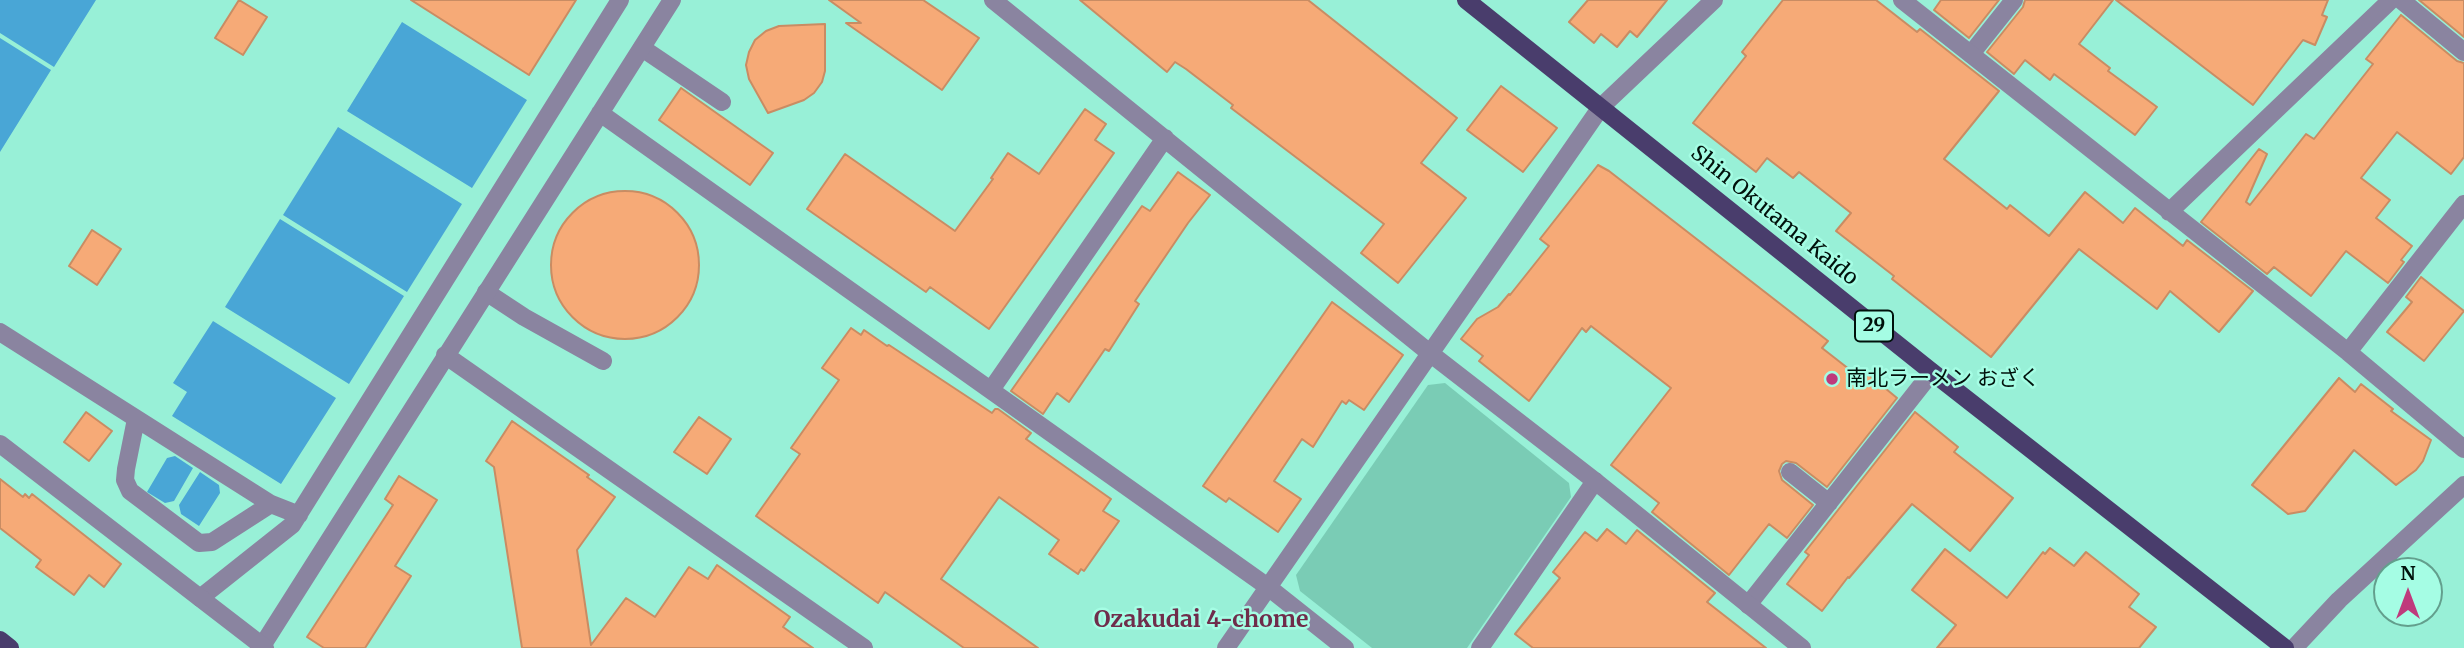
<!DOCTYPE html>
<html>
<head>
<meta charset="utf-8">
<style>
  body { margin:0 }
  #map { position:relative; width:2464px; height:648px; overflow:hidden; background:#98f0d7; font-family:Merriweather,serif }
  canvas { display:block }
  .north { position:absolute; left:2373px; top:557px; width:70px; height:70px; box-sizing:border-box; background:#a5fde4; border:2px solid #639f8d; border-radius:50%; rotate:0deg; font-size:19px; font-weight:700; line-height:28px; text-align:center; color:#00110b }
  .north::after { content:''; display:block; margin:auto; width:24px; height:32px; background:#bf3a7c; clip-path:polygon(50% 0,100% 100%,50% 72%,0 100%) }
</style>
</head>
<body>
<div id="map">
<canvas width="2464" height="648"></canvas>
<div class="north">N</div>
</div>
<script>
const ctx = document.querySelector('canvas').getContext('2d');
ctx.lineJoin = 'round';
function paint(path, color) {
  ctx.fillStyle = color;
  ctx.fill(path, 'evenodd');
}
function poly(rows) {
  const path = new Path2D();
  for (const r of rows) {
    if (r.length === 3) {
      path.moveTo(r[0] + r[2], r[1]);
      path.arc(r[0], r[1], r[2], 0, 2 * Math.PI);
      continue;
    }
    path.moveTo(r[0], r[1]);
    for (let i = 2; i < r.length; i += 2) path.lineTo(r[i], r[i + 1]);
  }
  return path;
}
function strokePath(path, color, width, dash) {
  ctx.strokeStyle = color;
  ctx.lineWidth = width;
  ctx.lineCap = dash ? 'butt' : 'round';
  ctx.setLineDash(dash || []);
  ctx.stroke(path);
}
function drawText(font, color, halo, rows, align = 'center') {
  ctx.font = font + ' Merriweather,"Noto Sans JP",serif';
  ctx.lineWidth = 5;
  ctx.setLineDash([]);
  ctx.textBaseline = 'middle';
  ctx.strokeStyle = halo;
  ctx.fillStyle = color;
  for (const [text, x, y, turn = 0] of rows) {
    ctx.save();
    ctx.translate(x, y);
    ctx.rotate((+turn || 0) * Math.PI / 180);
    ctx.textAlign = isNaN(turn) ? turn : align;
    if (halo) ctx.strokeText(text, 0, 0);
    ctx.fillText(text, 0, 0);
    ctx.restore();
  }
}
const green = poly([
  [1445,383,1569,483,1571,497,1467,648,1372,648,1300,591,1296,575,1428,385]
]);
const water = poly([
  [0,0,96,0,54,67,0,33],
  [402,22,527,100,472,188,347,111],
  [0,38,51,70,0,152],
  [338,127,462,204,407,292,283,215],
  [280,219,404,296,349,384,225,307],
  [213,321,336,398,281,484,172,416,187,392,173,383],
  [175,456,193,468,174,501,165,503,147,492,167,458],
  [200,472,219,485,220,493,199,526,181,514,179,505]
]);
const building = poly([
  [239,0,267,17,243,55,215,38,239,0],
  [411,0,576,0,529,75,411,0],
  [829,0,923,0,979,38,942,90,846,23,861,23,829,0],
  [1080,0,1308,0,1457,118,1421,163,1466,198,1398,283,1361,253,1384,224,1231,108,1233,105,1186,69,1175,62,1167,72,1080,0],
  [1588,0,1667,0,1637,37,1630,31,1617,47,1601,34,1594,43,1569,22,1588,0],
  [1783,0,1876,0,1917,32,1920,29,1999,91,1944,159,2007,209,2010,205,2049,236,2085,192,2123,223,2135,208,2183,246,2187,240,2253,291,2219,332,2170,291,2157,309,2079,249,1991,357,1892,279,1894,276,1836,231,1851,213,1799,172,1793,178,1767,158,1756,172,1693,123,1746,56,1742,52,1783,0],
  [1941,0,1999,0,1969,38,1934,10,1941,0],
  [2025,0,2113,0,2079,44,2110,68,2108,71,2157,107,2135,135,2054,74,2050,80,2025,60,2014,74,1987,52,2023,7,2025,0],
  [2116,0,2328,0,2322,15,2327,17,2315,45,2303,40,2253,105,2116,0],
  [2419,0,2464,0,2464,37,2419,0],
  [2401,15,2457,61,2464,63,2464,157,2451,174,2397,132,2361,178,2390,200,2376,218,2412,246,2401,260,2404,262,2388,283,2346,251,2311,296,2274,267,2267,274,2201,222,2259,149,2267,154,2246,202,2250,205,2306,134,2314,139,2373,64,2366,59,2401,15],
  [825,24,825,71,822,82,814,93,804,100,768,113,749,79,746,65,749,52,755,40,766,31,779,26,825,24],
  [1501,86,1557,128,1523,172,1467,130,1501,86],
  [681,88,773,153,750,185,659,120,681,88],
  [1085,109,1106,124,1095,140,1114,153,989,329,930,287,926,292,807,209,845,154,955,231,993,179,991,178,1008,153,1039,174,1085,109],
  [1598,165,1609,171,1828,341,1822,348,1863,380,1868,374,1897,398,1827,487,1796,463,1786,461,1782,464,1779,471,1782,480,1813,505,1787,538,1769,524,1729,575,1652,512,1659,503,1611,465,1671,388,1591,326,1586,332,1582,328,1529,401,1479,361,1483,356,1461,339,1477,319,1498,307,1509,294,1510,295,1549,246,1540,239,1598,165],
  [1178,172,1210,195,1188,223,1135,301,1139,304,1109,351,1105,349,1069,402,1057,393,1043,414,1011,391,1142,206,1150,211,1178,172],
  [625,265,74],
  [92,230,121,249,97,285,69,266,92,230],
  [2421,277,2464,311,2424,361,2387,332,2412,302,2406,297,2421,277],
  [1332,302,1403,355,1364,410,1349,400,1346,404,1342,401,1313,447,1302,439,1274,481,1301,499,1278,532,1229,498,1226,502,1203,486,1332,302],
  [851,328,861,335,864,330,887,346,889,345,992,413,995,409,998,409,1031,433,1026,439,1111,499,1103,511,1119,521,1084,571,1081,569,1078,574,1049,554,1059,540,999,497,941,579,1038,648,964,648,885,592,878,603,756,516,800,454,791,448,839,380,822,368,851,328],
  [2339,378,2355,392,2361,384,2393,409,2391,411,2431,440,2423,461,2416,470,2396,485,2354,450,2305,511,2288,514,2252,485,2339,378],
  [86,412,112,431,89,461,64,442,86,412],
  [1915,412,1958,447,1954,452,2013,498,1970,551,1912,504,1849,578,1848,577,1822,611,1787,584,1809,555,1805,552,1915,412],
  [699,417,731,439,707,474,674,452,699,417],
  [512,421,589,475,587,477,615,497,577,550,591,645,626,598,655,617,689,567,708,579,717,565,790,617,783,627,813,648,522,648,494,467,486,461,512,421],
  [399,476,437,500,395,566,411,576,365,648,324,648,307,637,393,505,385,499,399,476],
  [0,479,23,497,25,494,29,498,32,494,121,564,104,587,89,575,74,595,36,567,41,560,0,528,0,479],
  [1607,529,1626,544,1637,530,1715,593,1707,602,1766,648,1533,648,1515,634,1560,578,1553,572,1585,532,1597,541,1607,529],
  [2050,548,2074,566,2086,552,2139,594,2129,607,2156,627,2139,648,1937,648,1956,625,1912,590,1945,549,2007,598,2043,552,2045,554,2050,548]
]);
const service = poly([
  [642,48,722,102],
  [1971,54,2014,0],
  [486,292,524,317,603,361],
  [0,332,271,504,299,515],
  [136,419,126,469,125,480,130,491,199,543,212,542,271,504],
  [1790,472,1829,503],
  [200,598,292,525,620,0],
  [1748,605,1932,372],
  [1480,648,1595,481]
]);
const minor = poly([
  [993,0,1431,354,1595,481,1802,648],
  [1902,0,2348,352,2464,449],
  [2401,0,2464,52],
  [600,113,1268,587,1345,648],
  [2169,212,2391,0],
  [2348,352,2464,204],
  [445,355,864,648],
  [991,390,1165,138],
  [262,646,672,0],
  [1226,648,1601,107,1714,0]
]);
const tertiary = poly([
  [0,444,265,648],
  [2294,648,2339,600,2464,485]
]);
const primary = poly([
  [1466,0,1932,372,2285,648],
  [0,640,10,648]
]);
const markers = [
  [1832,379,7,"#bf3a7c"]
];
const shields = [
  [1874,326,38]
];
const shieldNames = [
  ["29",1874,326]
];
const streetNames = [
  ["Shin Okutama Kaido",1774,216,39]
];
const poiNames = [
  ["南北ラーメン おざく",1846,379]
];
const neighbourhoodNames = [
  ["Ozakudai 4-chome",1201,620]
];
paint(green, '#7accb5');
paint(water, '#49a6d6');
paint(building, '#f6aa77');
strokePath(building, '#c98c63', 2);
strokePath(service, '#8a84a0', 18);
strokePath(minor, '#8a84a0', 18);
strokePath(tertiary, '#8a84a0', 18);
strokePath(primary, '#493d6c', 18);
for (const [x, y, r, color] of markers) {
  const dot = new Path2D();
  dot.arc(x, y, r, 0, 2 * Math.PI);
  ctx.fillStyle = color;
  ctx.fill(dot);
  strokePath(dot, '#a5fde4', 2.5);
}
for (const [x, y, w] of shields) {
  const box = new Path2D();
  box.roundRect(x - w / 2, y - 15.5, w, 31, 5);
  ctx.fillStyle = '#a5fde4';
  ctx.fill(box);
  strokePath(box, '#00110b', 2);
}
drawText('bold 19px', '#00110b', null, shieldNames);
drawText('21px', '#00110b', '#a5fde4', streetNames);
drawText('21px', '#00110b', '#a5fde4', poiNames, 'left');
drawText('bold 23px', '#6f2d4b', '#a5fde4', neighbourhoodNames);
</script>
</body>
</html>
